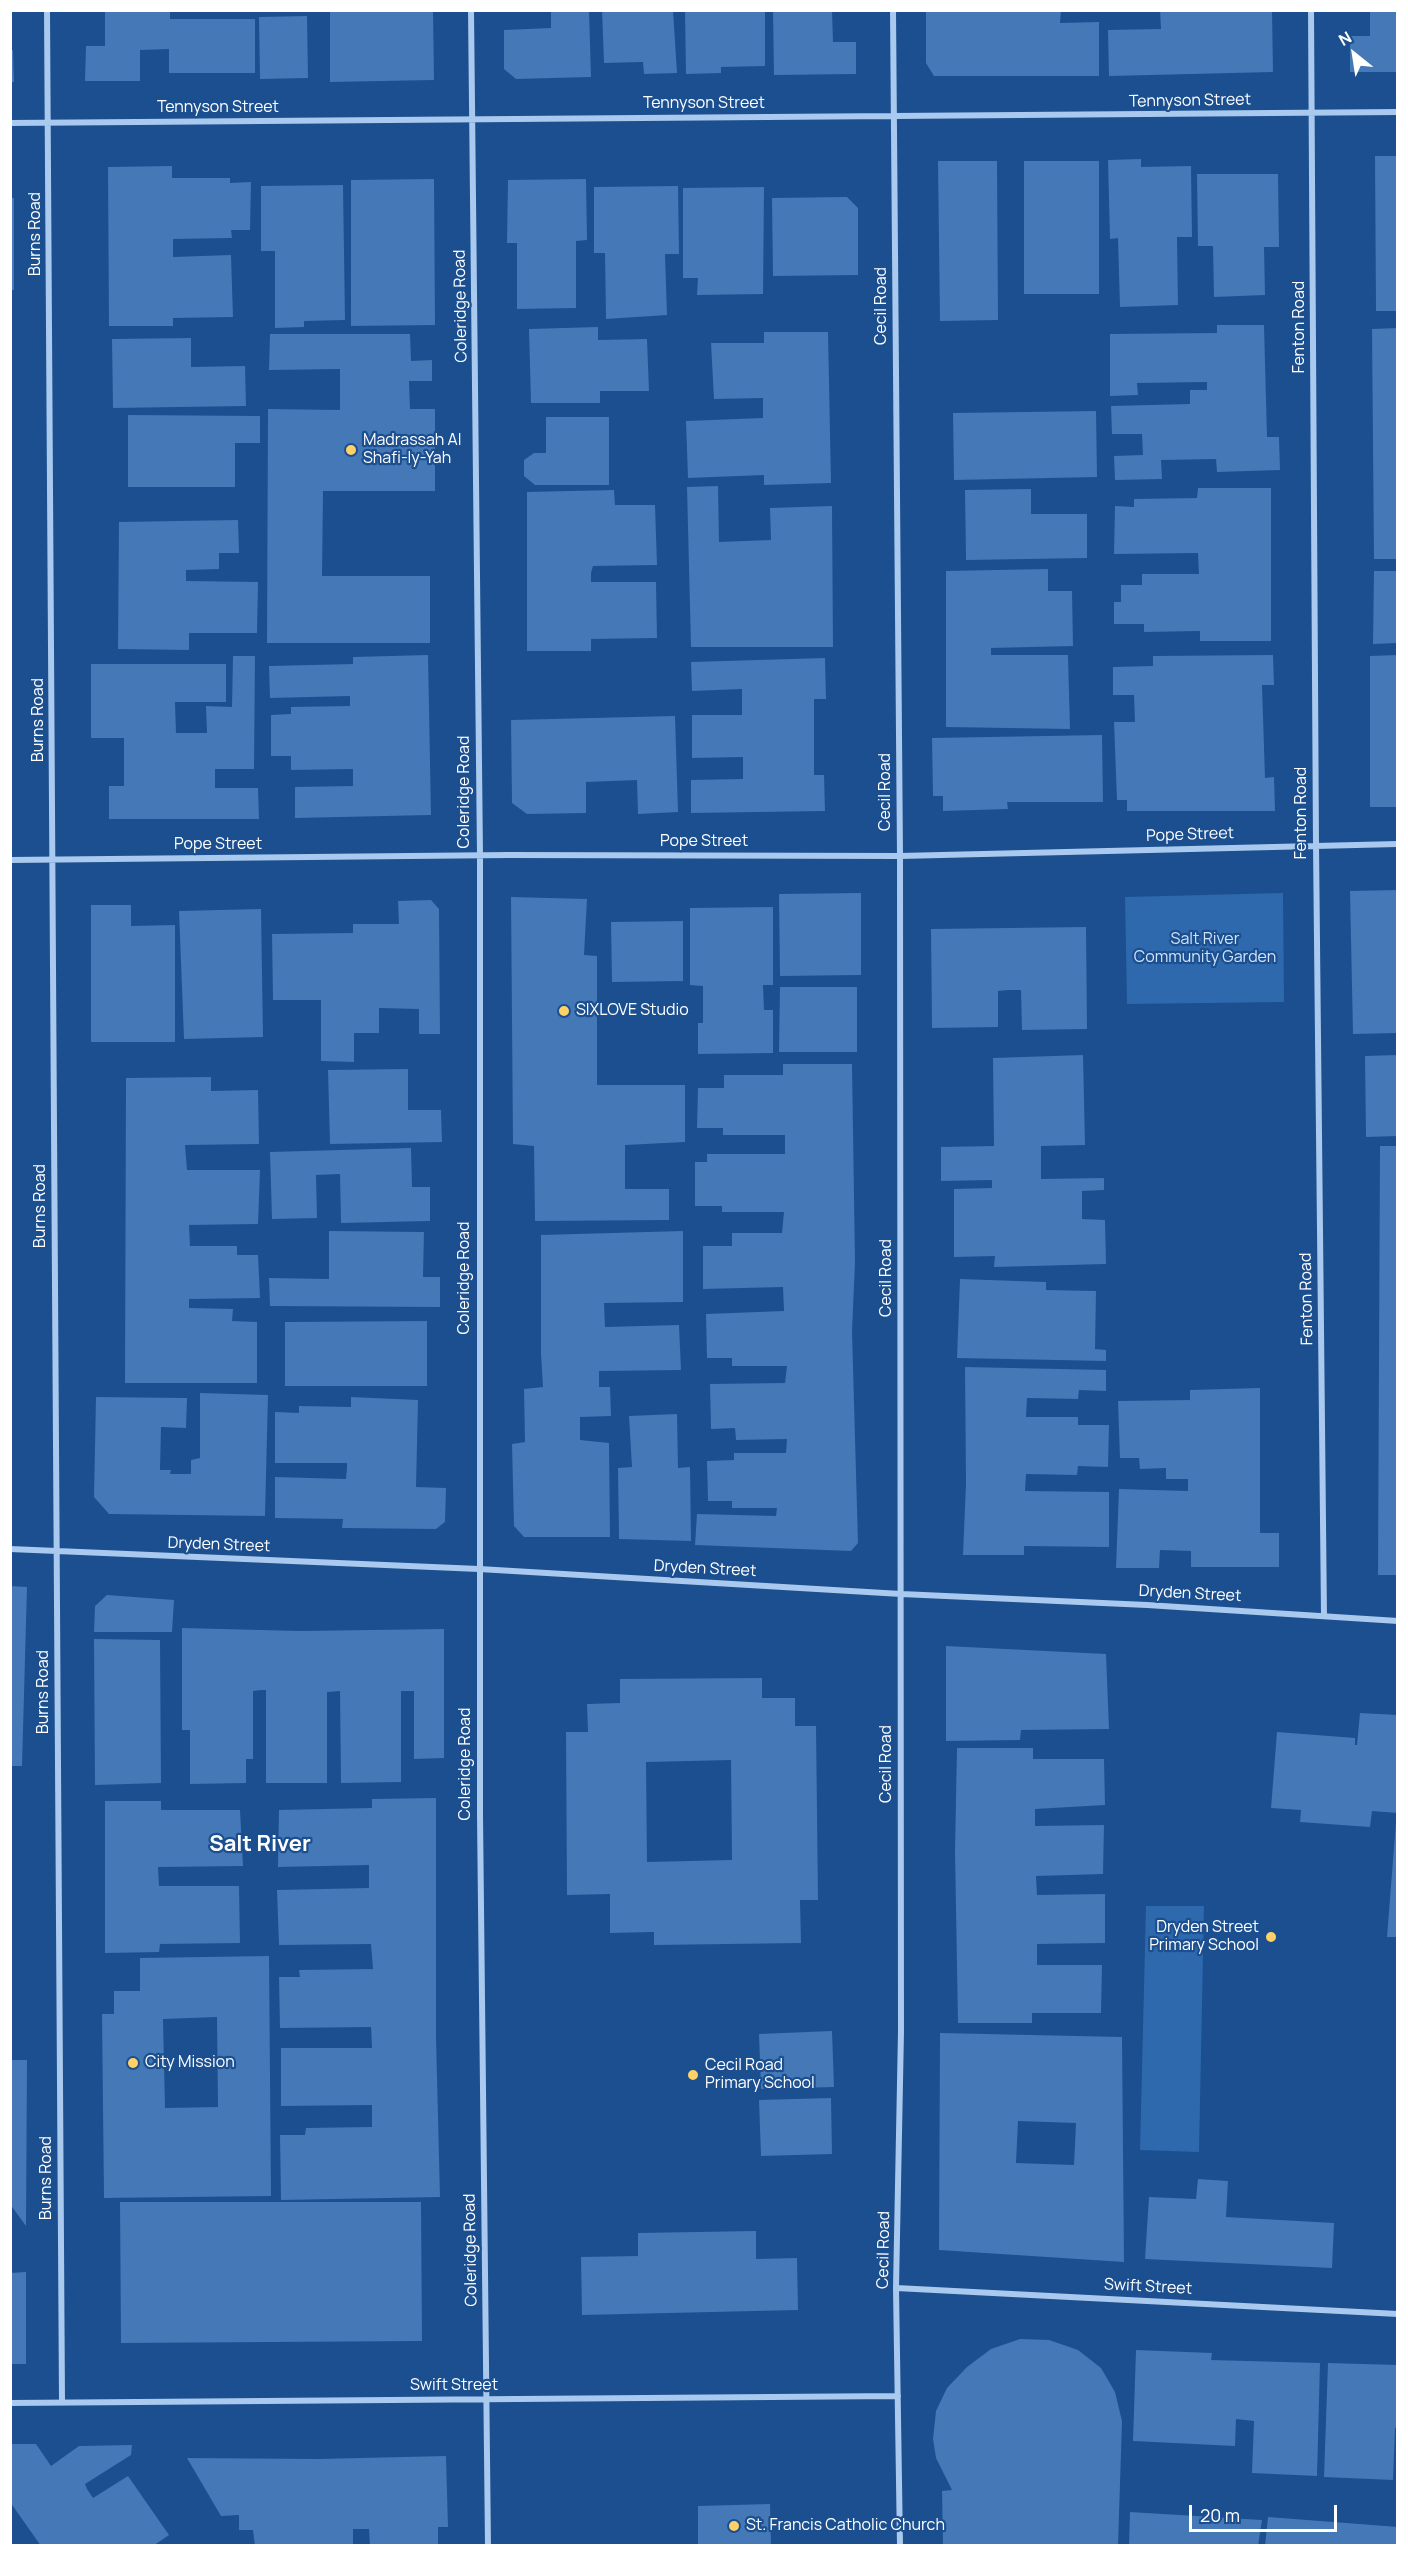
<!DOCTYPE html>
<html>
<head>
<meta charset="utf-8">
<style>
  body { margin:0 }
  #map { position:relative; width:1408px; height:2556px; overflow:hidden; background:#1b4f8f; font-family:Manrope,sans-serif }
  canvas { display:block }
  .frame { position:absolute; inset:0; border:12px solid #fff; pointer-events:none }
  .north { position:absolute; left:1324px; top:24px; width:60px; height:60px; -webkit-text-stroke:4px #1b4f8f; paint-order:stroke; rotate:330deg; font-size:16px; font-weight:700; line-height:24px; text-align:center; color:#fff }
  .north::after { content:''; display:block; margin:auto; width:21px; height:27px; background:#fff; clip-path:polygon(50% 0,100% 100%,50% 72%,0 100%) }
  .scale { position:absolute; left:1189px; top:2505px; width:148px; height:27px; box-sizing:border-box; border:3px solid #fff; border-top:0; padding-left:8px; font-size:18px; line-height:21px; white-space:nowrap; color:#fff; -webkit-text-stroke:4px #1b4f8f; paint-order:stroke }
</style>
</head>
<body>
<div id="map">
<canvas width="1408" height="2556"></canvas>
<div class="frame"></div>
<div class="north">N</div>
<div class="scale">20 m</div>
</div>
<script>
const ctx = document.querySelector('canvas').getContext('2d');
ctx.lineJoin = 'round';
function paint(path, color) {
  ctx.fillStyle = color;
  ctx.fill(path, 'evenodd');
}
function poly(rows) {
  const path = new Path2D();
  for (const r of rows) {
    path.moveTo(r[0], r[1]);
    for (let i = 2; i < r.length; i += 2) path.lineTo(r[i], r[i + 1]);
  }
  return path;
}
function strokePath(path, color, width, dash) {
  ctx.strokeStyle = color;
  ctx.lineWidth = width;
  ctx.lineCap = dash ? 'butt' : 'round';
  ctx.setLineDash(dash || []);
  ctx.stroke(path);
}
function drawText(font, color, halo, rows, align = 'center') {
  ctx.font = font + ' Manrope,sans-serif';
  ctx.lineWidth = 4.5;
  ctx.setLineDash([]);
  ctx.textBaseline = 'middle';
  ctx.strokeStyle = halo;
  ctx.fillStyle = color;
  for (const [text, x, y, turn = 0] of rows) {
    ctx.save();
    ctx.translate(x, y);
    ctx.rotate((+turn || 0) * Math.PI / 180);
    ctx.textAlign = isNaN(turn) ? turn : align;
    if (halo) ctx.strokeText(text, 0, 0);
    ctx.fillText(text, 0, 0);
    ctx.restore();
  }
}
const green = poly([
  [1283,893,1284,1002,1127,1004,1125,897],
  [1146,1906,1204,1906,1199,2152,1140,2150]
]);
const building = poly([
  [105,10,170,10,170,19,255,19,255,73,169,73,169,49,140,50,140,81,85,81,86,46,105,46],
  [330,10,433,10,434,80,330,82],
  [551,10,589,10,591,77,516,79,504,69,504,30,551,28],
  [602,10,673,10,677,73,644,74,643,62,604,63],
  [685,10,765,10,765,66,721,67,721,73,686,74],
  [773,10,832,10,833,42,856,42,856,74,774,75],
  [926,10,1061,10,1060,23,1099,22,1099,76,934,76,926,63],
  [1160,10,1272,10,1273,72,1109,76,1108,30,1161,29],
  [1370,10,1398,10,1398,72,1350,72,1350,36,1370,36],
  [307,16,308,78,260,79,259,17],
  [10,50,13,50,14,82,10,82],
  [1375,156,1398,156,1398,311,1376,311],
  [1141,159,1141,167,1191,166,1192,237,1177,237,1178,305,1120,307,1118,238,1110,239,1108,160],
  [938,161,997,161,998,320,940,321],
  [1024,161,1099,161,1099,294,1024,294],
  [172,166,172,178,230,178,230,183,251,182,250,230,231,230,232,238,173,239,173,257,231,255,233,317,173,318,173,326,109,326,108,167],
  [1197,174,1278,174,1279,247,1264,247,1265,295,1214,297,1213,246,1198,246],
  [434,179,435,325,351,326,351,180],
  [586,179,587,240,576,241,576,308,517,309,517,243,507,243,508,180],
  [343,185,345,320,304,321,304,327,275,328,275,251,261,251,261,186],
  [678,186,679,254,665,254,667,315,606,319,605,253,594,253,594,187],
  [764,187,763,294,697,295,698,278,683,278,683,188],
  [847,197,858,208,858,275,773,276,772,198],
  [10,198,14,198,14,290,10,290],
  [1217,325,1264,325,1267,437,1279,437,1280,470,1217,472,1216,459,1161,460,1162,479,1115,480,1114,456,1143,455,1142,434,1112,434,1111,406,1190,404,1190,390,1207,390,1207,382,1137,383,1138,395,1110,396,1110,334,1217,333],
  [598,327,598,340,647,339,649,391,600,391,600,403,531,403,529,329],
  [1398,328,1398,559,1374,559,1372,329],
  [764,332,828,332,831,483,764,485,764,475,688,478,686,421,763,418,763,398,714,399,711,343,764,343],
  [270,334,410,334,411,361,432,360,432,381,409,381,410,409,435,409,435,491,323,491,322,576,430,576,430,643,267,643,268,409,340,410,340,369,269,370],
  [191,338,191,367,245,366,246,406,113,408,112,339],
  [1096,411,1097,477,954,480,953,413],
  [128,415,260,416,260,443,235,443,235,487,128,487],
  [546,417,609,417,609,485,535,485,524,476,524,460,534,453,546,453],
  [718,486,719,542,771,540,770,508,832,506,833,647,691,647,687,487],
  [1198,488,1271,488,1271,641,1200,641,1200,631,1144,632,1144,624,1114,624,1114,602,1121,602,1121,585,1142,585,1142,574,1199,574,1198,553,1114,554,1115,506,1134,507,1134,499,1197,498],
  [1031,489,1031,514,1087,514,1087,558,966,560,965,490],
  [614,490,615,505,655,505,657,565,593,566,591,573,591,582,656,582,657,638,591,639,591,651,527,651,527,492],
  [238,520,239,553,219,553,219,569,186,570,186,581,258,582,257,633,189,633,189,650,118,649,119,522],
  [1048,569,1048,591,1072,591,1073,646,991,648,991,655,1068,655,1070,729,946,727,946,571],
  [1374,571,1398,571,1398,643,1373,644],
  [428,655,431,815,295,818,295,787,353,786,353,769,291,770,291,756,271,756,271,715,291,714,291,707,350,706,350,696,270,698,269,666,353,664,353,657],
  [1273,655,1274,685,1262,685,1265,778,1274,777,1275,811,1127,811,1127,800,1117,800,1114,722,1135,722,1134,695,1113,695,1113,667,1153,666,1153,656],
  [1398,655,1398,807,1370,807,1370,656],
  [233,656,255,656,254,769,215,769,215,788,258,788,259,819,109,819,109,786,124,786,124,738,91,738,91,664,226,664,226,702,175,702,176,733,207,733,206,706,232,707],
  [825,658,826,699,814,699,814,775,824,775,825,811,691,813,691,780,743,779,743,757,692,758,692,715,742,715,742,689,692,691,691,662],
  [675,716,678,812,638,814,637,780,586,782,586,813,527,814,512,803,511,720],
  [1102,735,1103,802,1007,802,1008,809,943,811,943,796,933,796,932,738],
  [1398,890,1398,1033,1353,1034,1350,891],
  [861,893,861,975,780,976,779,894],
  [511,897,587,899,584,955,597,956,597,1085,685,1085,685,1142,625,1145,625,1189,669,1189,669,1220,535,1221,534,1146,513,1144],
  [431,900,439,909,440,1034,419,1034,419,1009,379,1008,379,1033,354,1033,354,1062,321,1061,321,1000,273,1000,272,934,353,933,353,924,399,924,398,901],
  [91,905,131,905,131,926,175,925,175,1042,91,1042],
  [773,907,773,985,763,985,764,1010,773,1010,773,1053,698,1054,698,1023,703,1023,703,986,690,985,690,908],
  [261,909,263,1037,184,1039,179,911],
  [683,921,683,981,612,982,611,922],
  [1086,927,1087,1029,1022,1030,1021,990,1008,990,998,991,998,1027,932,1028,931,929],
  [780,987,857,987,857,1052,779,1052],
  [1083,1055,1085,1145,1041,1146,1041,1179,1104,1178,1104,1190,1082,1191,1082,1219,1105,1220,1106,1264,994,1267,995,1256,954,1257,954,1189,992,1188,992,1180,941,1181,941,1147,994,1146,993,1058],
  [1398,1055,1398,1136,1366,1137,1365,1056],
  [783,1064,852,1064,855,1263,852,1331,858,1543,851,1551,695,1545,697,1514,776,1516,777,1508,732,1508,732,1501,708,1501,707,1461,734,1460,734,1453,786,1453,787,1439,736,1440,735,1428,711,1429,710,1384,785,1383,787,1366,732,1366,732,1358,707,1358,706,1314,784,1311,783,1287,703,1289,703,1246,732,1246,732,1233,782,1233,784,1212,722,1212,722,1206,695,1206,695,1162,707,1162,707,1154,785,1154,785,1135,723,1135,723,1128,697,1128,698,1088,724,1088,724,1075,783,1075],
  [408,1069,408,1110,441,1110,442,1142,330,1144,328,1070],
  [211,1077,211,1091,258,1090,259,1144,185,1145,187,1170,260,1170,258,1224,189,1225,190,1246,237,1246,237,1255,258,1255,260,1298,189,1299,189,1308,233,1309,232,1321,257,1322,257,1383,125,1383,126,1078],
  [1380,1146,1398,1146,1398,1575,1378,1575],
  [411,1148,412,1187,430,1187,430,1221,341,1223,340,1174,316,1175,317,1218,272,1219,270,1152],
  [329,1231,424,1232,423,1277,440,1277,440,1307,270,1306,269,1278,329,1279],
  [683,1231,683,1302,604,1303,605,1327,679,1325,681,1370,599,1371,599,1387,610,1387,611,1416,580,1417,580,1440,609,1443,610,1537,524,1537,514,1526,512,1444,525,1442,524,1389,543,1387,541,1354,541,1235],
  [960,1279,1046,1282,1046,1290,1096,1291,1095,1349,1106,1350,1106,1361,957,1358],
  [427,1321,427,1386,285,1386,285,1322],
  [965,1367,1106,1370,1106,1391,1079,1390,1078,1399,1027,1398,1026,1417,1078,1417,1078,1425,1109,1425,1108,1467,1078,1466,1077,1475,1026,1474,1025,1491,1109,1492,1109,1547,1024,1546,1024,1555,963,1555,966,1483],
  [1260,1388,1260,1533,1279,1533,1279,1567,1191,1567,1191,1551,1160,1550,1159,1568,1116,1568,1119,1489,1188,1491,1188,1479,1166,1479,1166,1468,1140,1469,1139,1458,1120,1458,1118,1401,1190,1400,1190,1390],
  [200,1393,268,1395,265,1516,109,1514,94,1497,96,1397,187,1398,186,1428,161,1427,160,1470,171,1470,170,1474,191,1474,191,1460,200,1458],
  [351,1397,418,1400,416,1487,446,1488,445,1522,436,1529,342,1528,343,1519,275,1518,275,1477,346,1479,347,1468,347,1463,275,1463,275,1412,299,1413,299,1406,351,1407],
  [677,1414,678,1468,690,1467,691,1541,619,1539,618,1468,632,1467,629,1416],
  [10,1586,27,1587,22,1766,10,1766],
  [107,1595,174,1600,172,1632,94,1632,95,1606],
  [182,1628,300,1631,444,1629,444,1758,414,1759,414,1691,401,1691,401,1782,341,1783,340,1691,327,1692,327,1783,266,1783,266,1690,261,1690,253,1691,253,1759,246,1759,246,1783,190,1784,190,1730,182,1730],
  [94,1639,160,1640,161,1783,95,1785],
  [946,1646,1106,1654,1109,1729,1021,1730,1020,1740,946,1741],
  [762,1678,762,1698,795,1698,795,1726,816,1726,818,1900,800,1900,801,1943,654,1945,654,1932,610,1933,610,1894,567,1895,566,1732,588,1732,587,1704,620,1703,620,1679],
  [731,1760,732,1860,647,1862,646,1762],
  [1360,1713,1398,1715,1398,1813,1372,1811,1370,1827,1300,1822,1301,1810,1271,1808,1277,1732,1355,1738,1355,1745,1357,1745],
  [957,1748,1033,1748,1033,1759,1104,1759,1105,1805,1035,1809,1035,1826,1104,1825,1103,1874,1036,1876,1037,1895,1105,1894,1105,1943,1037,1944,1037,1965,1102,1965,1101,2013,1032,2013,1032,2023,958,2023,955,1851],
  [436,1798,436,2037,440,2197,281,2200,280,2135,305,2135,306,2128,372,2127,372,2105,281,2106,281,2048,372,2048,371,2027,280,2028,279,1977,300,1977,299,1970,373,1969,371,1944,279,1945,277,1890,369,1888,369,1865,278,1867,279,1810,372,1808,372,1799],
  [105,1801,161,1801,161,1810,240,1810,243,1866,158,1867,159,1886,239,1886,240,1943,160,1944,159,1952,105,1953],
  [1396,1822,1398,1822,1398,1937,1387,1937],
  [269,1956,271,2196,104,2198,102,2014,114,2014,114,1991,140,1991,140,1958],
  [217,2017,218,2107,165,2108,163,2019],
  [832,2031,834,2087,761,2089,759,2034],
  [940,2033,1122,2037,1124,2262,939,2250],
  [1018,2121,1076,2123,1074,2165,1016,2163],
  [10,2060,27,2060,26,2226,10,2204],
  [831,2098,832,2154,761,2156,759,2100],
  [1198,2179,1228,2181,1226,2217,1334,2223,1332,2268,1145,2259,1149,2197,1196,2199],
  [120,2202,421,2202,422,2341,121,2343],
  [756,2231,756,2259,797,2258,798,2310,582,2315,581,2257,638,2256,638,2233],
  [26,2272,26,2364,10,2364,10,2273],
  [1020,2339,1049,2340,1078,2350,1101,2368,1115,2392,1122,2421,1118,2546,943,2546,942,2491,952,2490,936,2458,933,2439,936,2411,947,2388,967,2367,991,2349],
  [1136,2350,1212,2353,1211,2360,1320,2363,1317,2476,1252,2473,1254,2421,1236,2419,1235,2446,1133,2441],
  [1328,2363,1398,2365,1398,2428,1395,2428,1393,2480,1324,2477],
  [10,2444,36,2444,51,2466,79,2446,132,2445,131,2455,85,2484,87,2489,93,2498,128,2476,169,2535,153,2546,41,2546,10,2502],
  [446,2456,448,2527,438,2527,438,2546,370,2546,369,2529,353,2529,353,2546,255,2546,253,2530,239,2530,239,2515,221,2516,187,2458,318,2459],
  [770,2504,771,2546,698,2546,698,2506],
  [1130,2512,1262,2520,1258,2546,1129,2546],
  [1268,2517,1398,2527,1398,2546,1265,2546]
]);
const street = poly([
  [47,10,62,2401],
  [471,10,480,856,480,1815,488,2546],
  [893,10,900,856,901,2031,896,2288,900,2546],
  [1311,10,1316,845,1324,1616],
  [10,123,1398,112],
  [10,860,509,855,900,856,1398,844],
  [10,1549,479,1569,901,1594,1147,1605,1398,1621],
  [896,2288,1398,2314],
  [10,2403,898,2396]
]);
const markers = [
  [351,450,6,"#ffd166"],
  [564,1011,6,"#ffd166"],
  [1271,1937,6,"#ffd166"],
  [133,2063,6,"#ffd166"],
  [693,2075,6,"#ffd166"],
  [734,2526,6,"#ffd166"]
];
const streetNames = [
  ["Tennyson Street",1190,101,-1],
  ["Tennyson Street",704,104],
  ["Tennyson Street",218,108],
  ["Burns Road",36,234,-90],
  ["Coleridge Road",461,306,-91],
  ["Cecil Road",882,306,-90],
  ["Fenton Road",1300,327,-90],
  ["Burns Road",39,720,-90],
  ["Coleridge Road",465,792,-90],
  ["Cecil Road",886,792,-90],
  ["Fenton Road",1302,813,-90],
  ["Pope Street",1190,835,-2],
  ["Pope Street",704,842],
  ["Pope Street",218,845],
  ["Burns Road",41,1206,-90],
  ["Coleridge Road",465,1278,-90],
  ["Cecil Road",887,1278,-90],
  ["Fenton Road",1307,1299,-91],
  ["Dryden Street",219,1545,2],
  ["Dryden Street",705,1569,3],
  ["Dryden Street",1190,1594,3],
  ["Burns Road",44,1692,-90],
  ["Coleridge Road",466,1764,-90],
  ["Cecil Road",887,1764,-90],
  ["Burns Road",47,2178,-90],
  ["Coleridge Road",471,2250,-91],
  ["Cecil Road",884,2250,-89],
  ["Swift Street",1148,2287,3],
  ["Swift Street",454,2386]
];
const poiNames = [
  ["Madrassah Al",363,441],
  ["Shafi-Iy-Yah",363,459],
  ["SIXLOVE Studio",576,1011],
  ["Dryden Street",1259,1928,"right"],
  ["Primary School",1259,1946,"right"],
  ["City Mission",145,2063],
  ["Cecil Road",705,2066],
  ["Primary School",705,2084],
  ["St. Francis Catholic Church",746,2526]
];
const parkNames = [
  ["Salt River",1205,940],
  ["Community Garden",1205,958]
];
const districtNames = [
  ["Salt River",260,1845]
];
paint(green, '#2e69ad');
paint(building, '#4478b7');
strokePath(street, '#a9c9ee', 6);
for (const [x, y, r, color] of markers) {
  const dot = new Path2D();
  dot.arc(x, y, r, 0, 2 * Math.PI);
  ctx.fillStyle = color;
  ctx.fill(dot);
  strokePath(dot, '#1b4f8f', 2);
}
drawText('16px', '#fff', '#1b4f8f', streetNames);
drawText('16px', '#fff', '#1b4f8f', poiNames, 'left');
drawText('16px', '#cfe3fa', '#1b4f8f', parkNames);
drawText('bold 22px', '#fff', '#1b4f8f', districtNames);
</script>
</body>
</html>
